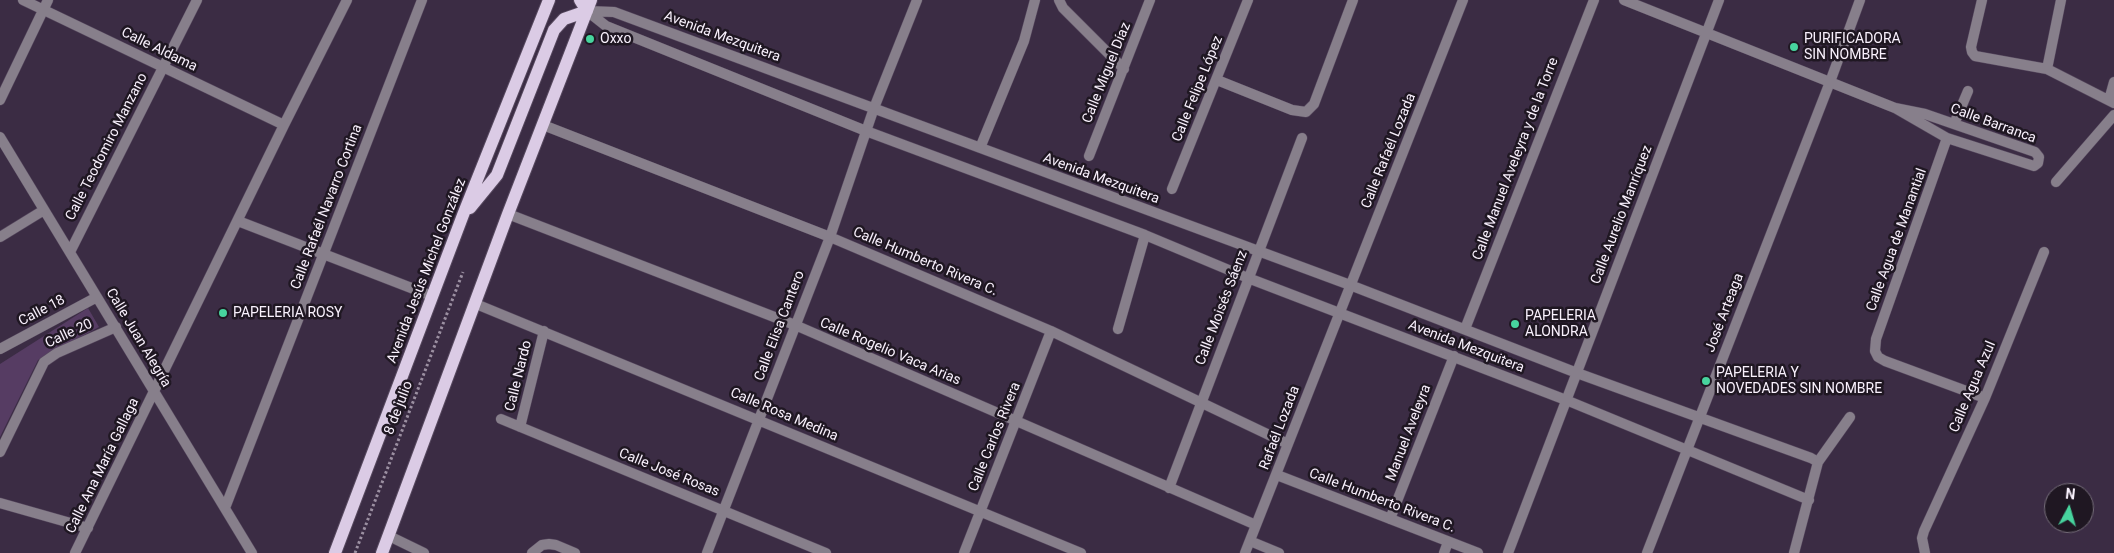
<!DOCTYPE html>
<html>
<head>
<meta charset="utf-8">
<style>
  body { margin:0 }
  #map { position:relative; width:2114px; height:553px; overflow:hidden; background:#3b2c44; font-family:Roboto,sans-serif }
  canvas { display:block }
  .north { position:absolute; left:2044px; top:483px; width:50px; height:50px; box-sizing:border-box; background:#1f1722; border:1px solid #766e7a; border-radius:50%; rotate:6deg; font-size:14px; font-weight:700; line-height:20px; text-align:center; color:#f9f1fd }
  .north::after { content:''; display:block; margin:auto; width:18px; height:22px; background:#47d49e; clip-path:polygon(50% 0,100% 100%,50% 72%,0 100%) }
</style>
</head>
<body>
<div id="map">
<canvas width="2114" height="553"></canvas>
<div class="north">N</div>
</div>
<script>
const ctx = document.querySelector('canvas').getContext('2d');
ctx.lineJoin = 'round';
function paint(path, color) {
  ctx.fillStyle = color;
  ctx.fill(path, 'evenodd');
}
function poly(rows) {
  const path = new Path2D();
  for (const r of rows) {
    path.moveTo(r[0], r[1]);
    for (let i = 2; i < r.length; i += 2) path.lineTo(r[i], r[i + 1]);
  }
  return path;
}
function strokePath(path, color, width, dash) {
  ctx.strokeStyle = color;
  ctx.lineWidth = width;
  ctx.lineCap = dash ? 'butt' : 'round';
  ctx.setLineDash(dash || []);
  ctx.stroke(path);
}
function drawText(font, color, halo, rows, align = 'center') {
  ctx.font = font + ' Roboto,sans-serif';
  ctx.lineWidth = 5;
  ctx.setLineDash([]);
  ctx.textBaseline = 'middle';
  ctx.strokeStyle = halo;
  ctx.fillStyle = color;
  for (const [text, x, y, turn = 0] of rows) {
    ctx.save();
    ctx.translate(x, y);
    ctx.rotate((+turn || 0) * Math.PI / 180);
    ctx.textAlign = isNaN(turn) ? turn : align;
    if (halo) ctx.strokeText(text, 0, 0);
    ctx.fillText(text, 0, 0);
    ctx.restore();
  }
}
const green = poly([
  [88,308,99,327,38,360,0,437,0,364]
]);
const path = poly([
  [355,553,463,272]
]);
const street = poly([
  [23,0,284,125],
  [1059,0,1063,8,1124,69],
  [1624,0,1895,108,1947,138,2034,166,2038,163,2039,157,2035,152,1925,114,1895,108],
  [1982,0,1971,47,1972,52,1975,56,2047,69,2114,103],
  [587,11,606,26,866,131,1145,235,1248,278,1566,400,1809,500],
  [587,11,614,12,1350,285,1577,373,1811,458,1818,462],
  [2047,69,2061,0],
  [1217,80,1292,110,1306,112,1314,104,1353,0],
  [0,100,48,0],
  [2109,100,2114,82],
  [1954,124,1968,91],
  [543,125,830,237,1051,331,1288,444],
  [0,137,252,553],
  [1947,138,1876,339,1875,351,1878,357,1885,361,1985,398],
  [980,148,1024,41,1035,0],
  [1089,156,1150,0],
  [2056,182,2114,115],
  [1172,189,1248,0],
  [508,214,795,325,1256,525],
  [238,221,432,296],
  [0,237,44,210],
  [70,252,197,0],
  [476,304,1081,553],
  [1118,329,1145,235],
  [1465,329,1594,0],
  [0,349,97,297],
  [501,419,826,553],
  [520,427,544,331],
  [0,452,44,362,57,353,116,327],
  [1277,475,1478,553],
  [1169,488,1302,138],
  [0,503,88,528],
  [225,508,422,0],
  [1390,519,1454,356],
  [389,536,424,553],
  [1250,541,1279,553],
  [75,553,284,125,347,0],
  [532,553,542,545,549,544,556,545,575,553],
  [707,553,830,237,874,108,917,0],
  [964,553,1051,331],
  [1245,553,1463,0],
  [1444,553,1448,542],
  [1508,553,1719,0],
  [1647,553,1830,82,1860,0],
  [1794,553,1818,462,1850,417],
  [1925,553,1922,538,1924,531,1985,398,2044,252]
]);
const primary = poly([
  [470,208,497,175,554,30,564,19,587,11,580,0],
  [335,553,463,215,549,0],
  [382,553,508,214,591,0]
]);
const markers = [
  [590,39,5,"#47d49e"],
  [1794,47,5,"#47d49e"],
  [223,313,5,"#47d49e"],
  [1515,324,5,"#47d49e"],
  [1706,381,5,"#47d49e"]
];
const streetNames = [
  ["Avenida Mezquitera",722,37,20],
  ["Calle Aldama",159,50,26],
  ["Calle Miguel Díaz",1107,73,-68],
  ["Calle Felipe López",1198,89,-68],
  ["Calle Barranca",1993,124,20],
  ["Calle Teodomiro Manzano",107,147,-63],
  ["Calle Rafaél Lozada",1389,151,-68],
  ["Calle Manuel Aveleyra y de la Torre",1516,159,-69],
  ["Avenida Mezquitera",1101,179,20],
  ["Calle Rafaél Navarro Cortina",327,207,-69],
  ["Calle Aurelio Manríquez",1622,215,-69],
  ["Calle Agua de Manantial",1897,240,-70],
  ["Calle Humberto Rivera C.",925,262,23],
  ["Avenida Jesús Michel González",427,271,-69],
  ["Calle Moisés Sáenz",1222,308,-69],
  ["Calle 18",42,311,-28],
  ["José Arteaga",1725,313,-69],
  ["Calle Elisa Cantero",780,326,-69],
  ["Calle 20",69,334,-25],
  ["Calle Juan Alegría",138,338,59],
  ["Avenida Mezquitera",1466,347,21],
  ["Calle Rogelio Vaca Arias",890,352,23],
  ["Calle Nardo",519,376,-76],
  ["Calle Agua Azul",1973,387,-67],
  ["8 de julio",399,408,-69],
  ["Calle Rosa Medina",784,415,23],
  ["Rafaél Lozada",1280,428,-69],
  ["Manuel Aveleyra",1409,433,-69],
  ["Calle Carlos Rivera",995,437,-68],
  ["Calle Ana María Gallaga",103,466,-64],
  ["Calle José Rosas",669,473,22],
  ["Calle Humberto Rivera C.",1382,501,21]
];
const poiNames = [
  ["Oxxo",600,39],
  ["PURIFICADORA",1804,39],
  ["SIN NOMBRE",1804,55],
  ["PAPELERIA ROSY",233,313],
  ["PAPELERIA",1525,316],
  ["ALONDRA",1525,332],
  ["PAPELERIA Y",1716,373],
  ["NOVEDADES SIN NOMBRE",1716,389]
];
paint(green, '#563c63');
strokePath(street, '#56485e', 11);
strokePath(primary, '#56485e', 14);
strokePath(path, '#9c90a2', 3, [2.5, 2.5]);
strokePath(street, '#877f8b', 10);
strokePath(primary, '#dbcbe5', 12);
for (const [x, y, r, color] of markers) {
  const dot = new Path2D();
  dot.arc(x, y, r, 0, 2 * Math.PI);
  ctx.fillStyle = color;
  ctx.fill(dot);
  strokePath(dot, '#1f1722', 2);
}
drawText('14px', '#f9f1fd', '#1f1722', streetNames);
drawText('14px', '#f9f1fd', '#1f1722', poiNames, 'left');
</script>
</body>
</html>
